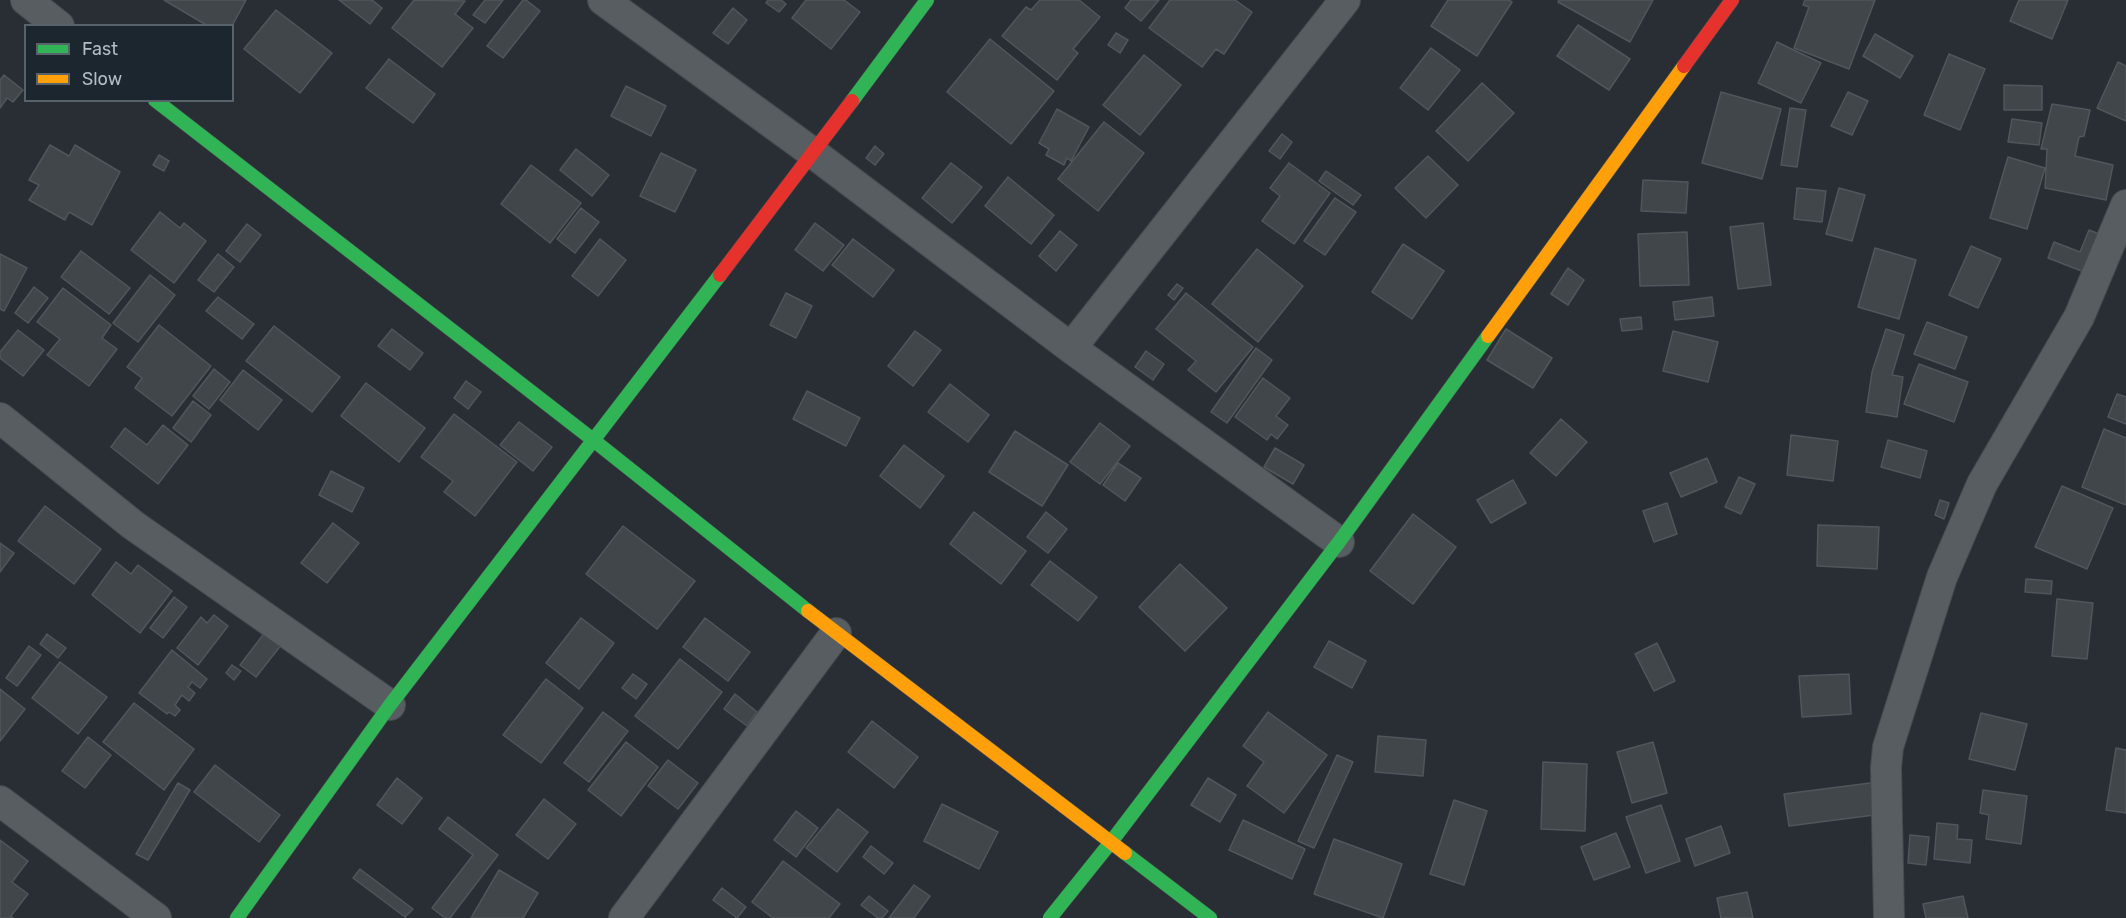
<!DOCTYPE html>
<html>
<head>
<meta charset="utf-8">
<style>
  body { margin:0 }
  #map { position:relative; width:2126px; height:918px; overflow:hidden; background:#282e34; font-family:Rubik,sans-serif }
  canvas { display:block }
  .legend { position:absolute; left:24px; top:24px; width:210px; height:78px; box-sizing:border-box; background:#1c262e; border:2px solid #58626a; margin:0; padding:8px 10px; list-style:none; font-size:18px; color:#b2bcc5 }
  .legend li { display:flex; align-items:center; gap:12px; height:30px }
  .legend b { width:30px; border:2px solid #58626a }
</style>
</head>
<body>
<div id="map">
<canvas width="2126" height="918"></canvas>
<ul class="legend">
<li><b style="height:8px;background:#30b455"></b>Fast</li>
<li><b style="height:8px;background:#ff9f0a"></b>Slow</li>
</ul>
</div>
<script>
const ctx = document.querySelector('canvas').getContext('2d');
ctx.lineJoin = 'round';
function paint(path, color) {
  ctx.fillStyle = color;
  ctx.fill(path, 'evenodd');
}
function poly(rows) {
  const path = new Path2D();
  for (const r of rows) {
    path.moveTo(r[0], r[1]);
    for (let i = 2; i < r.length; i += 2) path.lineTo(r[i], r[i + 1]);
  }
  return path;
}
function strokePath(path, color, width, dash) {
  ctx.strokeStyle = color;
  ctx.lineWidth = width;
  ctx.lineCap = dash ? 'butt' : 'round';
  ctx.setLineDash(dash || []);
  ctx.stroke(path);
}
const building = poly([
  [164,0,246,0,232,26,208,26,164,0],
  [339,0,372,0,382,8,370,24,339,0],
  [414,0,465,1,455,14,473,28,442,67,392,28,414,0],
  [485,0,503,0,485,23,473,15,485,0],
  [523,0,526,0,540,11,503,58,487,46,523,0],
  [768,0,781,0,786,4,779,12,766,3,768,0],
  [806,0,844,0,860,12,831,49,792,18,806,0],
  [1040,0,1079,0,1100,17,1073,49,1078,53,1057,80,1002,36,1026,7,1031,10,1040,0],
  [1131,0,1159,0,1141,21,1125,8,1131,0],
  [1170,0,1235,0,1252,12,1224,54,1216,49,1202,67,1149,28,1170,0],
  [1448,0,1509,0,1512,2,1477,56,1431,26,1448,0],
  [1559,0,1653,0,1630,42,1558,2,1559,0],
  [1805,0,1875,0,1849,69,1794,48,1809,7,1803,5,1805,0],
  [2019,0,2068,0,2052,39,2010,21,2019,0],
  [733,8,747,20,728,44,713,33,733,8],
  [276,10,332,53,300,93,244,49,276,10],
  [1578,25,1630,59,1609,90,1557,56,1578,25],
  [1116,33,1128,40,1120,53,1108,45,1116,33],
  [1875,34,1913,56,1900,78,1863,56,1875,34],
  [990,39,1054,91,1011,144,947,92,990,39],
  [1777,42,1821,63,1801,103,1758,83,1777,42],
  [1431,48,1460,70,1428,110,1400,88,1431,48],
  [1949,54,1985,69,1960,130,1924,115,1949,54],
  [1144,55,1181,85,1140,135,1103,105,1144,55],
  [389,59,435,94,413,123,366,88,389,59],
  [2118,62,2126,66,2126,121,2097,108,2118,62],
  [4,75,23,90,13,102,7,98,0,108,0,80,4,75],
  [1482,83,1514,113,1468,161,1436,131,1482,83],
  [2004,85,2042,86,2042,110,2004,110,2004,85],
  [626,86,666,106,651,136,611,116,626,86],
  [1721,92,1781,109,1762,179,1702,163,1721,92],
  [1848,92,1868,101,1852,135,1831,126,1848,92],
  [2052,104,2090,110,2084,136,2079,137,2075,156,2113,165,2106,200,2045,188,2047,149,2041,149,2052,104],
  [1790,108,1806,110,1797,167,1781,165,1790,108],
  [1057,109,1089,127,1071,161,1067,158,1064,165,1046,155,1049,149,1039,143,1057,109],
  [2012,119,2042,123,2039,145,2008,142,2012,119],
  [1104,122,1144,153,1098,211,1058,179,1104,122],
  [1282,134,1292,142,1280,159,1269,151,1282,134],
  [50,145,69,156,75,145,120,172,92,225,69,212,65,220,29,200,39,185,29,180,50,145],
  [875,146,884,154,875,165,866,158,875,146],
  [576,149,609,175,592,196,560,170,576,149],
  [661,153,696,170,675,212,640,196,661,153],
  [159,155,169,161,164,171,153,165,159,155],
  [1428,156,1458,185,1426,218,1395,188,1428,156],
  [2008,157,2045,168,2027,229,1990,218,2008,157],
  [951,163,982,187,952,223,922,198,951,163],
  [1289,163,1330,193,1294,244,1262,221,1280,196,1270,188,1289,163],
  [531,165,581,203,550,243,501,204,531,165],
  [1326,171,1361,195,1353,205,1319,181,1326,171],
  [1008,177,1054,215,1031,244,985,206,1008,177],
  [1643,180,1688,182,1686,213,1641,211,1643,180],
  [1797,188,1826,191,1822,222,1794,219,1797,188],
  [1839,188,1865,195,1852,241,1826,234,1839,188],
  [1335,198,1356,212,1325,255,1304,241,1335,198],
  [581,208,599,222,575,253,557,239,581,208],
  [160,212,180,228,184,223,206,241,174,283,131,250,160,212],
  [815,223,844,245,823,271,795,250,815,223],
  [1763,223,1771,285,1738,289,1730,227,1763,223],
  [247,224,261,235,240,262,226,251,247,224],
  [2089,230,2107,237,2092,275,2048,258,2054,242,2080,252,2089,230],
  [1060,231,1077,245,1056,271,1039,256,1060,231],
  [1687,232,1689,285,1640,286,1638,234,1687,232],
  [600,239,626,260,598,296,572,276,600,239],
  [853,239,894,270,873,297,832,265,853,239],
  [1403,244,1444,271,1412,319,1372,292,1403,244],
  [1971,246,2001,259,1978,308,1949,295,1971,246],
  [1875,248,1916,260,1899,319,1858,307,1875,248],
  [1257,249,1303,286,1258,342,1212,304,1257,249],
  [81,251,130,288,109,314,61,277,81,251],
  [0,254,27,268,4,311,0,309,0,254],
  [218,254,234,267,214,292,198,280,218,254],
  [1568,268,1584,280,1568,305,1551,294,1568,268],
  [150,275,175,295,138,342,113,323,150,275],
  [1177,284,1183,288,1174,300,1168,295,1177,284],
  [34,287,48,298,28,323,15,313,34,287],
  [63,288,111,325,102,338,117,349,89,386,47,355,60,339,37,322,63,288],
  [786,293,812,306,796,338,770,325,786,293],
  [1186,293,1253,347,1216,392,1188,370,1196,361,1156,329,1186,293],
  [218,297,254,324,242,339,206,311,218,297],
  [1712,297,1714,316,1675,320,1673,302,1712,297],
  [1641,317,1642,329,1622,331,1620,319,1641,317],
  [1927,322,1967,337,1955,369,1914,354,1927,322],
  [159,325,211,366,172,416,135,388,142,378,127,367,159,325],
  [274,326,340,377,312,412,246,361,274,326],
  [392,329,423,353,410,370,378,346,392,329],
  [1506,329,1552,358,1533,388,1487,360,1506,329],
  [1886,329,1904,335,1892,375,1903,377,1897,417,1866,412,1872,372,1886,329],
  [18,330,44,350,23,376,0,358,0,352,18,330],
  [915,331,941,350,913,386,888,366,915,331],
  [1673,331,1718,342,1708,382,1663,371,1673,331],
  [1256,348,1272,360,1227,423,1211,412,1256,348],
  [1146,351,1164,364,1153,380,1135,367,1146,351],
  [1919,364,1968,382,1954,422,1904,404,1919,364],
  [214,369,230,382,209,409,193,396,214,369],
  [243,370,282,400,258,430,220,400,243,370],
  [1263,378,1290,398,1276,416,1288,425,1277,439,1271,434,1267,440,1235,417,1263,378],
  [466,381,481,392,468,409,454,398,466,381],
  [366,383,425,428,399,462,341,416,366,383],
  [950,384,989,415,968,442,928,412,950,384],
  [807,391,860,418,846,446,793,419,807,391],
  [2117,394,2126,397,2126,424,2108,417,2117,394],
  [193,401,211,415,191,442,173,428,193,401],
  [454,414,517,462,475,516,444,492,453,481,421,457,454,414],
  [1561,419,1587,442,1556,476,1530,453,1561,419],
  [519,422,552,447,533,471,500,445,519,422],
  [1100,423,1130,446,1100,484,1070,462,1100,423],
  [163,425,188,445,158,484,111,447,125,428,147,445,163,425],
  [2104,429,2126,438,2126,505,2082,487,2104,429],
  [1015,431,1068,465,1042,506,989,472,1015,431],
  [1791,435,1838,441,1833,481,1787,475,1791,435],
  [1888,440,1927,451,1920,478,1881,467,1888,440],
  [904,445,944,476,920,508,880,476,904,445],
  [1275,448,1304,465,1293,484,1264,467,1275,448],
  [1707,458,1717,482,1681,497,1670,473,1707,458],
  [1118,463,1141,478,1125,501,1103,485,1118,463],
  [331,471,364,488,352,512,319,495,331,471],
  [1739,477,1755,484,1741,514,1725,507,1739,477],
  [1513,480,1526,503,1491,523,1477,500,1513,480],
  [2062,486,2113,508,2087,569,2035,547,2062,486],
  [1940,500,1949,503,1944,519,1935,515,1940,500],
  [1667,503,1677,534,1654,542,1643,511,1667,503],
  [45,506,101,549,74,584,18,541,45,506],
  [974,512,1026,551,1001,584,950,544,974,512],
  [1046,512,1067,529,1048,553,1027,537,1046,512],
  [1413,514,1456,547,1413,604,1370,571,1413,514],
  [333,523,359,543,327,583,301,563,333,523],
  [1818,525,1879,527,1877,569,1817,566,1818,525],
  [623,526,695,581,657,629,586,574,623,526],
  [0,543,14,553,0,572,0,543],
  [1050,561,1097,597,1078,621,1031,585,1050,561],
  [116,562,131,574,138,565,172,591,140,633,92,595,116,562],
  [1180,564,1227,608,1185,651,1139,607,1180,564],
  [2026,579,2052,581,2051,594,2025,592,2026,579],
  [174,597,187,607,163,638,150,628,174,597],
  [2057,599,2093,603,2087,659,2052,656,2057,599],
  [214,615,228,626,198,665,177,648,201,617,207,623,214,615],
  [581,618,614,643,579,689,546,663,581,618],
  [705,618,750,652,728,681,683,647,705,618],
  [266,631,282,644,256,677,240,665,266,631],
  [47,634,66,648,58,658,40,644,47,634],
  [1329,641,1366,661,1352,688,1314,667,1329,641],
  [1657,643,1675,681,1654,691,1635,654,1657,643],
  [29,646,41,655,17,686,6,678,29,646],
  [172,650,207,679,200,688,192,682,188,687,195,693,189,701,182,695,175,705,180,710,175,716,169,712,167,714,139,693,172,650],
  [680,659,722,692,678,749,635,716,680,659],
  [60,662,107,697,78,734,32,698,60,662],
  [232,665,241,671,234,680,226,673,232,665],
  [633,674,647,684,636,699,622,688,633,674],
  [1849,674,1851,714,1802,717,1799,676,1849,674],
  [546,679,583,708,541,763,503,735,546,679],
  [0,689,25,709,0,741,0,689],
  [735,694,757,712,747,726,724,709,735,694],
  [134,703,194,749,164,790,103,742,134,703],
  [603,712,628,731,589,782,564,763,603,712],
  [1268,712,1327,755,1284,813,1247,786,1264,762,1243,746,1268,712],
  [1981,713,2027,724,2015,770,1969,759,1981,713],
  [872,721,918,757,894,788,848,752,872,721],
  [1378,736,1426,740,1423,776,1375,772,1378,736],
  [88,737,111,755,85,788,62,771,88,737],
  [626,742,658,767,621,816,588,790,626,742],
  [1653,742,1667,793,1632,803,1617,752,1653,742],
  [2116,748,2126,750,2126,813,2106,810,2116,748],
  [1337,755,1353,762,1314,848,1298,841,1337,755],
  [668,760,698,783,678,809,648,786,668,760],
  [1543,762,1587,764,1585,831,1541,829,1543,762],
  [215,765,280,815,259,842,194,792,215,765],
  [397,778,422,798,402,824,377,805,397,778],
  [1208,778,1236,795,1220,822,1191,805,1208,778],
  [1878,782,1882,814,1789,826,1784,794,1878,782],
  [178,783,190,790,148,860,136,854,178,783],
  [1983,790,2027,796,2021,844,1986,839,1989,815,1980,813,1983,790],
  [544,799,576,824,548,859,516,835,544,799],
  [1454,800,1487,811,1464,885,1430,874,1454,800],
  [942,804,998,832,979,869,924,841,942,804],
  [1661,805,1680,861,1646,873,1626,817,1661,805],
  [838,809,868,832,837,872,806,848,838,809],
  [796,811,818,828,796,857,774,840,796,811],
  [448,817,498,855,450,918,445,918,432,908,473,855,439,829,448,817],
  [1243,820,1305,849,1292,879,1229,850,1243,820],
  [1937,823,1958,825,1957,839,1972,840,1970,863,1934,859,1937,823],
  [1721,826,1730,853,1695,866,1686,839,1721,826],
  [1616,833,1630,867,1594,880,1581,847,1616,833],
  [1910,835,1929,837,1926,865,1908,863,1910,835],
  [1334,839,1402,864,1383,918,1314,894,1334,839],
  [0,840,28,861,12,882,28,894,11,916,13,918,0,918,0,840],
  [871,846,893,863,884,874,863,857,871,846],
  [783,861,840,904,829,918,773,918,752,902,783,861],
  [360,869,413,909,405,917,353,878,360,869],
  [499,870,538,893,523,918,471,918,499,870],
  [914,885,930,896,914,918,889,918,914,885],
  [722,888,746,907,737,918,713,900,722,888],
  [1747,892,1753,918,1721,918,1717,898,1747,892],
  [869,896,888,911,882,918,878,918,861,905,869,896],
  [1963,896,1968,918,1926,918,1923,904,1963,896]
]);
const street = poly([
  [26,0,59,26],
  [603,0,813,153,1071,348,1339,542],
  [1071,348,1345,0],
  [0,418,133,525,390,705],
  [0,801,156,918],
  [624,918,836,633],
  [1889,918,1886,768,1888,747,1942,577,1982,484,2079,317,2126,205]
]);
const fast = poly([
  [155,100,592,439,808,611],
  [852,101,927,0],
  [1125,853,1210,918],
  [237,918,390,705,720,275],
  [1050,918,1111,842,1339,542,1488,336]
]);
const slow = poly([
  [1488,336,1684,66],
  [808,611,1125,853]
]);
const jam = poly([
  [1684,66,1732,0],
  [720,275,852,101]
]);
paint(building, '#40464a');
strokePath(building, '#50565b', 1.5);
strokePath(street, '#464a4f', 32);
strokePath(fast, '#464a4f', 15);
strokePath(slow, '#464a4f', 15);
strokePath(jam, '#464a4f', 15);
strokePath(street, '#585d62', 30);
strokePath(fast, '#30b455', 14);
strokePath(slow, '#ff9f0a', 14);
strokePath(jam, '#e5322d', 14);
</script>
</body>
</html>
